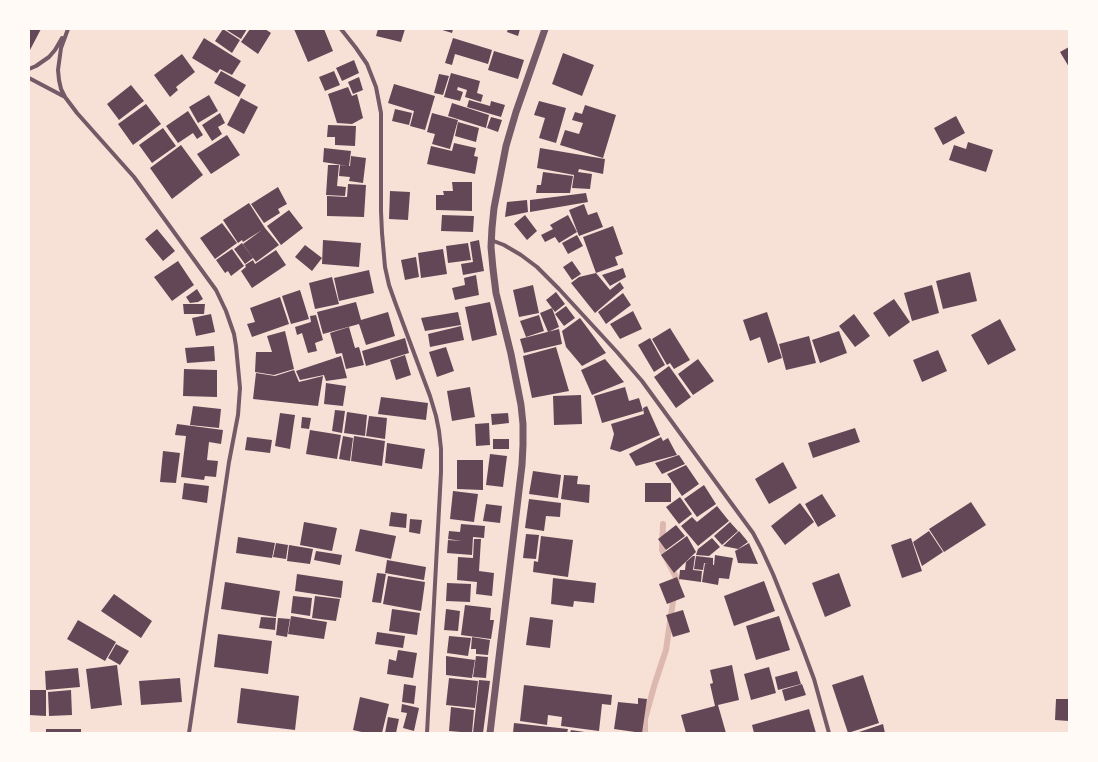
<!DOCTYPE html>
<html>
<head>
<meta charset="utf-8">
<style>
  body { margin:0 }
  #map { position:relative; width:1098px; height:762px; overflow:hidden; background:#f7e1d7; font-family:"Zilla Slab",serif }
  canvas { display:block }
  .frame { position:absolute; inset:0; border:30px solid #fffaf5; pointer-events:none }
</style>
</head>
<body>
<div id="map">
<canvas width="1098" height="762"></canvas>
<div class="frame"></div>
</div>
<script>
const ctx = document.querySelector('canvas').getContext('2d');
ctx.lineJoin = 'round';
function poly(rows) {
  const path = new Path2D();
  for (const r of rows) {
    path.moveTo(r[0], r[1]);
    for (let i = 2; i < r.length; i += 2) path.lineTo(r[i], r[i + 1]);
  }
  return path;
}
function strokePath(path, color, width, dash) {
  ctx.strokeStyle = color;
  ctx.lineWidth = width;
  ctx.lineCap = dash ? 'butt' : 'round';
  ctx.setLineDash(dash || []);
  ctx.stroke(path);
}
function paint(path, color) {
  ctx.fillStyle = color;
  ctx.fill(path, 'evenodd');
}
const stream = poly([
  [663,524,662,550,677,579,676,585],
  [645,733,645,719,655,683,666,650,674,594]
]);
const building = poly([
  [29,29,41,29,30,50,29,50],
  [223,29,240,40,232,53,215,41],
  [225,29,247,29,241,39],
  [250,29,265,29,271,33,258,54,241,42],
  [294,29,324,29,333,51,308,62],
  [378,29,405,29,401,42,376,36],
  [439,29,453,29,452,33],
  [508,29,520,29,518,36,507,32],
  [204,38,241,61,232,75,220,69,217,73,192,58],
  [453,38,492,50,488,64,455,54,452,65,445,63],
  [1069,47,1069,67,1060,52],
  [494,51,524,60,518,79,488,70],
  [563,53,594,65,582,96,552,84],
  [182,54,195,72,176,87,178,90,170,97,154,75],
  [354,60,359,73,342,81,336,68],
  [221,71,246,85,239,97,214,83],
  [334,71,340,85,325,91,319,77],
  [451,73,480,81,477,93,483,95,481,102,465,97,467,90,458,87,457,90,463,92,460,101,444,97],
  [439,74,449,76,443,95,434,93],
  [359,77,363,90,353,94,348,82],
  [394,84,435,96,425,130,410,126,414,111,388,103],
  [131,85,144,101,119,120,107,104],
  [348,87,352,96,357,94,363,118,352,124,337,123,328,94],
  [209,95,218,111,198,123,189,107],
  [241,98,258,107,244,134,227,125],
  [469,100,490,106,491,101,505,105,501,117,467,107],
  [539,101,566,108,556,143,539,138,545,118,534,115],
  [452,103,489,115,486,128,448,116],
  [146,104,161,124,133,145,118,124],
  [585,105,616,115,603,158,560,145,565,130,579,134,583,123,572,120,575,112,582,114],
  [395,109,412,113,409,125,392,121],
  [188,111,203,135,197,139,193,133,178,143,166,126],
  [220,113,225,123,218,127,222,134,212,141,202,125],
  [432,113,458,120,450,149,432,144,435,134,427,132],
  [956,116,965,133,943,145,934,128],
  [491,117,502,120,498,132,487,128],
  [458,122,479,128,476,142,455,136],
  [328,125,356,126,355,146,335,145,335,137,327,137],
  [163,128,176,146,152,163,139,145],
  [227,135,240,155,211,174,197,154],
  [968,142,993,150,986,172,949,160,954,145,966,149],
  [454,143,476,148,474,156,478,157,475,174,427,164,431,146,452,151],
  [181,145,203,175,172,199,150,168],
  [324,148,351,151,349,166,350,166,351,156,366,158,363,183,349,181,350,177,339,176,340,165,348,166,323,162],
  [540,148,605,159,603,174,579,169,578,172,592,174,590,189,572,188,574,175,537,168],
  [328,165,339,165,337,186,346,187,345,196,326,195],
  [543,172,573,176,570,193,536,193,537,185,541,185],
  [452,182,472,182,472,211,436,210,436,195,444,195,443,191,453,191],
  [348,184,366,185,364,217,327,216,327,196,347,197],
  [278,187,287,204,278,209,280,213,264,223,251,204],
  [390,191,410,192,408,220,389,219],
  [586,193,588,202,530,212,530,200],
  [527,200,528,212,505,217,507,202],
  [249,203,265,228,279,245,256,262,243,244,262,230,243,242,242,240,238,243,223,220],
  [584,204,588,215,597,212,603,227,579,236,569,210],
  [289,210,303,228,281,245,267,226],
  [442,215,474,216,473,232,441,231],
  [525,215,537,231,527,240,514,224],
  [568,215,577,232,559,243,555,237,545,242,541,235,553,229,550,225],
  [222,223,237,243,215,259,200,238],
  [613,226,623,254,615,257,618,265,596,273,583,237],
  [157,229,175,251,163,261,145,239],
  [577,235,583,246,568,254,562,243],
  [323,240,361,243,359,267,322,264],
  [479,240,484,271,463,275,461,264,473,262,470,242],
  [242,243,253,258,245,264,234,249],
  [468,243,471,260,448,263,446,246],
  [305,245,322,258,312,271,295,257],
  [232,249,244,266,231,276,228,271,225,273,216,260],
  [443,249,447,274,421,278,418,253],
  [276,250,286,265,252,288,241,271,246,267,245,265,253,260,255,264],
  [416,257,419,277,405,280,401,260],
  [178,261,194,285,172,301,154,277],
  [572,261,581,274,572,280,563,267],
  [623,268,626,277,610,286,602,275],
  [369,270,374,293,339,301,334,278],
  [970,272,977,301,943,309,936,281],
  [596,273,610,290,620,282,624,288,595,313,571,283,579,277],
  [476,275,479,295,455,300,452,288,465,285,464,278],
  [332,277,339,304,315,309,309,283],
  [533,285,539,313,519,317,513,290],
  [932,285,939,313,912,321,904,293],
  [197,289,203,299,198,302,190,303,186,297],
  [300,290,309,319,291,324,282,296],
  [556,292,565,304,555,312,546,300],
  [623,293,631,305,606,324,598,312],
  [280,297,289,324,252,337,247,324,255,322,250,308],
  [894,299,910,322,889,337,873,313],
  [356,302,361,320,388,312,395,336,366,345,359,324,323,334,317,312],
  [490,302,497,335,472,341,465,307],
  [183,304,205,304,204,314,184,314],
  [566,306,575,318,564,326,555,314],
  [552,308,559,327,548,332,540,313],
  [633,311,642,329,620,339,610,324],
  [458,312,461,325,425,331,421,318],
  [767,312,782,358,768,363,760,337,750,341,743,320],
  [211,314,215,332,196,336,192,318],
  [854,314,870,336,855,347,839,326],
  [316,315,323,340,315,343,317,351,308,353,302,333,297,335,295,327,311,322,310,316],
  [539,315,544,331,526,337,520,321],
  [580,318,606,353,582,366,566,347,562,331],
  [1000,319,1016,350,988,365,971,335],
  [461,326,464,340,430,347,428,334],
  [349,327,355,348,359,347,364,365,346,369,342,353,336,354,330,333],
  [670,328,690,360,674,369,670,363,667,365,652,339],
  [559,329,562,344,524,353,520,339],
  [285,331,294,369,274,375,255,372,256,352,272,352,267,336],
  [839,331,847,353,820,363,812,340],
  [809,336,816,363,786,370,779,344],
  [405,338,409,353,366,366,362,351],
  [650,338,665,365,654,372,638,345],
  [214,346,215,361,187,363,185,348],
  [446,347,454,371,437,377,429,352],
  [556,347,569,391,532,398,523,356],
  [938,350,947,371,922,382,913,360],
  [405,355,411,375,396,380,390,360],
  [341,356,347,378,326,381,324,375,300,380,296,371],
  [605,359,624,382,592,395,581,370],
  [698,359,714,381,693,395,678,374],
  [669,366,691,397,676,408,654,377],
  [184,369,217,370,217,397,183,396],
  [294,370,299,382,323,376,318,406,253,399,256,373,275,376],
  [326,383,346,386,343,406,324,404],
  [470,387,475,417,452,421,447,391],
  [625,387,629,401,639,398,643,411,602,423,594,396],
  [581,395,582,424,554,425,553,396],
  [381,397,428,403,426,420,378,414],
  [193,406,221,409,219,428,190,425],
  [647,406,660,435,620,452,610,449,614,434,611,424,644,414,643,408],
  [335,410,345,411,342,433,332,431],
  [347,412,367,415,365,436,344,433],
  [280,413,295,415,290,449,275,446],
  [508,413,509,423,492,425,491,414],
  [369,416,387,418,385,439,366,436],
  [302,417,311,418,309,429,301,428],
  [489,423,490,445,476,446,475,424],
  [177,424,223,430,221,444,209,442,207,460,218,461,216,477,205,476,204,480,181,477,186,436,175,435],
  [855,428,860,442,813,458,808,443],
  [310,430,341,435,337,459,306,454],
  [343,436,353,438,350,461,339,459],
  [354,436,385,441,382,466,351,461],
  [247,437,272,440,270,453,245,450],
  [661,437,663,441,668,438,677,455,636,466,629,454],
  [493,439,509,439,509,449,493,449],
  [387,443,425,449,422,469,385,463],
  [163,451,180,453,176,483,160,482],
  [490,454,507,456,503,487,486,485],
  [679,455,685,464,662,474,655,463],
  [457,460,483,460,483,490,457,489],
  [783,462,797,488,769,504,755,479],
  [686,465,699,484,682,496,667,474],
  [533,471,561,475,558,498,529,494],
  [564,475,578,476,577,484,590,485,589,503,561,499],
  [184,483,209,486,207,503,182,499],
  [645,483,671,483,671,502,645,502],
  [704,485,716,504,697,517,684,499],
  [453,491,478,494,474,522,450,519],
  [822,494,836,516,818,527,805,504],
  [680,497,692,514,679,524,666,507],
  [529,499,561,503,560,517,546,516,544,531,525,528],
  [971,502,986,525,944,552,929,529],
  [800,503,814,522,785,545,771,526],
  [486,504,502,506,500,523,483,521],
  [717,506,729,521,698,546,681,526,692,517,697,522],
  [391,512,407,514,406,528,389,526],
  [410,519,422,520,420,534,409,532],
  [304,522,337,528,332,551,300,545],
  [730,522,738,531,722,545,714,536],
  [461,524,485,526,484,538,473,537,472,555,447,553,448,540,462,541,448,539,449,531,460,532],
  [676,525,685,536,666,550,658,539],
  [360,529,396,536,391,559,355,551],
  [739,531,748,542,738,549,723,546],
  [929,531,943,552,922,566,913,542],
  [526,534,539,535,536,559,523,558],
  [541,536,573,540,568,577,533,572,534,561,538,562],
  [687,536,696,552,674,573,661,555],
  [238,537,275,543,272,558,236,553],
  [712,538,720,547,709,556,696,555,698,549],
  [911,538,922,571,902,578,891,545],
  [474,539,481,539,479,571,494,573,492,596,476,594,477,582,457,580,458,557,473,558],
  [276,543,288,545,286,559,273,557],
  [749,543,758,564,738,563,735,551],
  [289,545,313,549,310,564,287,561],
  [316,551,342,555,340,565,314,560],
  [715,555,733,558,729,579,719,578,718,585,702,582,705,563,710,564,704,563,703,570,694,569,696,556,713,558,713,565,714,565],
  [693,556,695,556,693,570,702,571,701,582,679,579,680,570,685,570,686,562],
  [387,560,426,567,424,580,385,573],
  [377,573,386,574,381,603,372,602],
  [839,573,851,606,825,617,812,583],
  [297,574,343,581,341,598,295,591],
  [388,576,425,582,421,611,383,604],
  [677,577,685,597,667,604,659,584],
  [553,578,596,583,594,603,574,601,573,607,551,604],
  [764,581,775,611,734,626,724,596],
  [225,582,280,591,276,617,221,609],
  [447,583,471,584,470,602,446,601],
  [114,594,152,621,141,638,101,611],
  [293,596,312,598,310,616,291,613],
  [315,596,340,599,336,621,312,618],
  [465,605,491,608,490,620,494,620,491,639,461,635],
  [392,609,420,613,417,635,389,631],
  [446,609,460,611,458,631,444,630],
  [683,610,690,632,673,637,666,615],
  [291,616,327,622,324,639,288,634],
  [779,616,790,650,756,660,746,626],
  [261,617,276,618,275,630,259,628],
  [530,617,553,620,550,648,526,645],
  [278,618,290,619,287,637,276,635],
  [78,620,116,642,105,661,67,639],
  [377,632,405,636,403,648,375,644],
  [218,634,272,641,268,674,214,667],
  [449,636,471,638,468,656,447,653],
  [472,637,490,640,488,655,476,654,476,649,471,649],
  [116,644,129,651,120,665,108,658],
  [398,650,417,653,413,678,387,674,389,659,396,661],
  [446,656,475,660,472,678,446,675],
  [476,656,488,657,486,678,473,677],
  [117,665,122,705,91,709,86,669],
  [732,665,739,700,718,705,726,733,696,733,696,732,686,733,681,715,715,706,710,684,713,683,710,670],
  [769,667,776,693,751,700,744,674],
  [78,668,80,687,46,690,45,671],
  [797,671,801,684,778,690,775,677],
  [863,675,879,723,848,733,832,685],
  [180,678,182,702,141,705,139,681],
  [449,678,478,681,475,708,446,705],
  [479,680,490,681,483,733,473,733],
  [404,684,416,686,414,704,402,702],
  [802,684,806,695,785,701,782,690],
  [524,685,612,695,611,705,602,704,599,731,561,726,562,717,548,715,547,725,520,721],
  [241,688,299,696,295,730,237,723],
  [29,690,46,690,46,716,29,715],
  [71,690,72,715,49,716,48,692],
  [360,697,389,704,382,733,366,733,353,730],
  [638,698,647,699,642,733,614,729,618,702,638,704],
  [1056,699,1069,699,1069,721,1055,720],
  [402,704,419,708,414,731,403,728,407,713,401,712],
  [451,707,474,710,472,733,449,731],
  [809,709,816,733,754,733,752,725],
  [388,717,399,719,396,733,385,733],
  [514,723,568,729,567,733,513,733],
  [883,724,885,733,856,733],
  [46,729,81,729,81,733,46,733],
  [571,730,585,732,585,733,570,733]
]);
const minor = poly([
  [68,29,61,48,58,70,59,80,61,89,65,97,77,113,134,177,216,290,226,311,234,334,236,346,240,388,238,415,229,462,207,610,189,733],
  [341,29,356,48,367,64,376,87,381,113,381,211,382,233,385,267,389,285,395,302,430,396,436,416,439,431,441,449,441,472,427,733],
  [29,69,36,66,49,57,55,50,62,38],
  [29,78,65,97],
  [491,240,504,245,521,255,537,267,559,289,617,352,642,381,753,533,762,550,773,574,801,644,814,679,829,733]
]);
const tertiary = poly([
  [490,733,522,465,523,445,523,424,521,405,511,354,496,293,493,269,491,247,492,228,494,208,506,146,516,112,545,29]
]);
strokePath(stream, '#dcb8b0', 6);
paint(building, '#644757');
strokePath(minor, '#755966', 4);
strokePath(tertiary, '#755966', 7);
</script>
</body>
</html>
